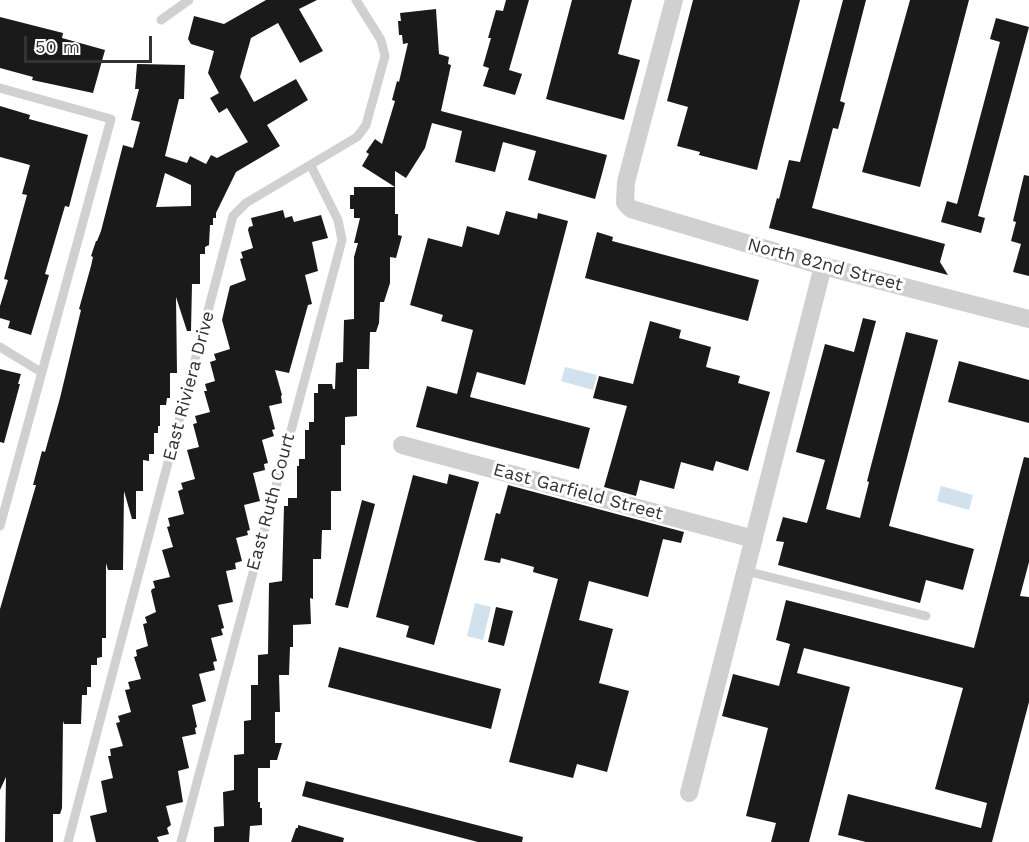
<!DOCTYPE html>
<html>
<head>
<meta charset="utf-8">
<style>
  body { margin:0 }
  #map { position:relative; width:1029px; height:842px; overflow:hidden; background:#fff; font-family:"Work Sans",sans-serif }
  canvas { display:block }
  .scale { position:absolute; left:24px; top:36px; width:128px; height:27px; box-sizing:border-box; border:3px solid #333; border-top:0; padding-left:8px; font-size:18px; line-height:21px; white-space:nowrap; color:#333; -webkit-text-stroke:4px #fff; paint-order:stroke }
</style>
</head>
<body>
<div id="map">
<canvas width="1029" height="842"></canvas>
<div class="scale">50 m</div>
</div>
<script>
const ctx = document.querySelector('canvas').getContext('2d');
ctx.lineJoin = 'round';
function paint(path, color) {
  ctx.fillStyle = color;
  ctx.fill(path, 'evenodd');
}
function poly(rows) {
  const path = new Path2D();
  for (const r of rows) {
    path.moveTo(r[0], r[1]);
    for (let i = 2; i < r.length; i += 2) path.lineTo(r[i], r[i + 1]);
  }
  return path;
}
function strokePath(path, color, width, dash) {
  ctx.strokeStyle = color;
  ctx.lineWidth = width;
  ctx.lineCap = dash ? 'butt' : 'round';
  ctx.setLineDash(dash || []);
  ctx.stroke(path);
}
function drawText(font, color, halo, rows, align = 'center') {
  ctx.font = font + ' "Work Sans",sans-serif';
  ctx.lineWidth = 6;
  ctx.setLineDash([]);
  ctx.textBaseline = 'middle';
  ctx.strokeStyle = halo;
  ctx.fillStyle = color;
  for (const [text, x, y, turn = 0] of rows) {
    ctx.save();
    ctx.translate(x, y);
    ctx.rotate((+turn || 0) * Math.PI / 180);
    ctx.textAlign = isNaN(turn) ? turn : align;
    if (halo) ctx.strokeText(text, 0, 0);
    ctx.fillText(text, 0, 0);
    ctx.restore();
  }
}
const water = poly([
  [565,367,597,375,593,390,561,381],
  [941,486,973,495,969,510,937,501],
  [475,603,491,607,483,640,467,636]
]);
const building = poly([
  [266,0,317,0,299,9,323,51,300,63,278,23,251,38,240,77,254,102,296,79,308,100,267,125,280,146,236,172,216,213,216,218,213,218,213,225,210,225,209,245,205,247,205,254,200,254,200,284,192,284,191,331,187,331,176,297,177,373,170,373,170,398,167,398,166,405,160,405,160,426,158,426,158,433,154,433,154,454,149,454,149,461,143,460,143,491,136,491,136,519,132,519,124,491,123,570,108,570,106,563,106,638,102,638,102,657,97,658,97,665,91,665,91,687,87,687,87,695,82,695,81,724,64,724,63,721,62,808,60,814,53,814,53,842,5,842,6,777,0,790,0,609,36,485,33,485,42,451,45,452,60,398,81,310,79,309,91,266,93,257,91,256,96,241,97,241,101,231,123,145,133,148,140,122,131,120,139,89,135,89,137,64,185,65,184,99,179,99,165,156,187,163,190,156,206,164,211,155,217,158,248,142,227,108,219,113,210,98,219,93,208,73,214,51,191,44,188,39,194,16,224,24],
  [165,173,191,185,191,206,156,207],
  [506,0,529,0,509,70,522,74,515,95,483,86,489,68,483,66,491,38,488,38,496,10,503,11],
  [572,0,632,0,618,54,640,60,624,120,546,99],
  [693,0,800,0,757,170,699,155,700,152,677,146,688,107,667,101],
  [843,0,866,0,840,101,845,103,838,129,833,128,812,208,945,244,940,262,948,275,769,228,777,198,779,199,789,160,800,162],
  [910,0,969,0,920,187,862,172],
  [436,9,439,54,449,57,448,64,451,65,441,111,607,155,603,170,595,199,528,180,536,151,503,142,495,172,455,162,462,131,432,123,425,148,406,178,395,171,395,214,398,214,398,235,402,236,396,258,390,257,390,283,384,302,380,302,379,323,376,332,370,332,369,369,357,369,357,416,345,417,345,445,341,445,341,491,331,491,331,530,322,530,321,559,313,559,313,599,310,598,311,624,293,625,293,647,290,647,289,675,279,675,280,712,275,712,275,743,282,743,277,760,270,760,270,768,258,768,258,802,260,802,260,808,262,808,262,825,250,826,249,842,214,842,214,827,224,826,223,792,234,790,234,755,244,754,244,721,251,720,251,685,258,685,258,655,268,654,269,583,282,581,284,506,288,506,288,498,297,498,297,466,299,466,299,459,305,459,305,430,309,430,309,422,314,422,314,393,318,393,318,384,332,384,333,389,335,389,336,363,343,362,344,320,354,319,354,257,358,243,354,243,360,218,354,218,354,209,350,209,350,195,354,195,354,187,395,187,362,166,369,154,366,152,375,139,382,144,395,101,392,100,397,81,399,82,408,43,403,44,402,35,399,35,398,21,401,21,400,13],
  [0,17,63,33,62,38,105,50,93,93,32,80,33,77,0,68],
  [996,18,1029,27,978,216,985,218,981,233,941,222,947,201,957,204,1000,42,990,39],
  [0,106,30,115,29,119,88,135,69,207,65,206,45,274,49,275,31,335,8,328,10,321,0,318,0,306,8,280,4,279,27,195,22,194,30,165,0,157],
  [1024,175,1029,176,1029,276,1013,272,1021,244,1011,241,1016,222,1013,221],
  [283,210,285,218,292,216,294,222,321,215,328,238,312,242,318,271,305,275,312,304,308,305,289,373,275,370,282,395,281,396,282,403,269,406,275,429,272,430,274,436,262,440,268,463,264,464,265,470,253,473,260,501,244,505,250,530,247,531,248,535,236,538,242,561,235,563,236,569,226,571,233,602,218,605,224,628,221,629,223,635,211,638,217,661,213,662,215,670,199,674,206,701,192,705,197,727,195,728,196,734,182,737,189,768,178,771,183,802,166,806,171,825,167,828,169,834,157,837,159,842,96,842,90,816,107,812,101,781,113,778,108,756,111,756,110,749,123,746,116,723,120,722,118,716,131,712,125,690,130,689,128,682,141,679,134,657,137,656,136,650,148,646,143,624,147,623,145,617,156,612,151,591,152,589,155,588,153,581,170,577,162,550,173,547,167,527,170,526,168,518,184,514,178,491,183,489,181,483,195,479,187,450,199,447,193,424,197,423,195,416,210,412,204,391,207,391,205,384,215,381,210,362,216,360,214,354,230,349,222,320,230,286,246,280,240,259,243,258,241,252,253,248,248,230,249,227,253,226,251,218],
  [506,211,537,219,538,213,568,221,525,385,477,372,470,397,590,428,579,469,416,427,427,386,457,394,473,330,441,321,443,315,410,305,428,238,462,247,467,226,499,235],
  [597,232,613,237,612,241,759,280,748,321,585,278],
  [863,318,876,321,826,509,860,518,869,482,867,481,906,332,938,340,889,526,974,549,963,590,926,580,920,603,778,565,784,542,776,541,783,517,807,523,825,460,796,452,825,344,854,352],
  [650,321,681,330,679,338,711,347,706,367,740,376,738,383,770,392,748,471,716,461,713,471,681,462,674,489,640,480,636,496,604,487,627,406,593,398,599,376,633,384],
  [959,361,1029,380,1029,423,948,402],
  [0,369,21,374,18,384,20,384,4,443,0,442],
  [1024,457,1029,458,1029,562,1020,596,1029,597,1029,702,992,842,866,842,838,835,848,794,981,828,987,803,935,789,963,688,804,648,797,673,850,687,809,842,771,842,776,823,746,816,768,728,722,716,733,674,779,686,790,644,776,640,786,600,974,648],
  [449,474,479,482,434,645,406,637,409,626,376,617,413,475,447,484],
  [508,485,684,532,681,543,663,539,648,597,589,581,579,620,613,629,599,683,629,691,607,772,577,764,573,778,509,762,558,579,533,572,534,567,501,558,500,563,484,560,496,513,500,514],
  [362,500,375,504,348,608,335,605],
  [496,607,513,611,504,646,488,642],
  [339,647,501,689,491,729,328,687],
  [306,781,523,837,522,842,478,842,302,796],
  [298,825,344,838,343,842,291,842,296,828,298,828]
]);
const lane = poly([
  [161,20,189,0],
  [0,88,111,119,0,526],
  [0,347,41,372],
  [746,571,926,616],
  [68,842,233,216,246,203,357,137,366,125,385,56,381,40,356,0],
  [181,842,342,240,338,220,311,166]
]);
const street = poly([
  [674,0,626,182,625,203,631,209,823,266,1029,319],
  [402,445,754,539],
  [689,793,823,266]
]);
const streetNames = [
  ["North 82nd Street",825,265,15],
  ["East Riviera Drive",189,386,-75],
  ["East Garfield Street",578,492,15],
  ["East Ruth Court",271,502,-75]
];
paint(water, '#cfe2ee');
paint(building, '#1a1a1a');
strokePath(lane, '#d0d0d0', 9);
strokePath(street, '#d0d0d0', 18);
drawText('18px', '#333', '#fff', streetNames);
</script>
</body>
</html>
